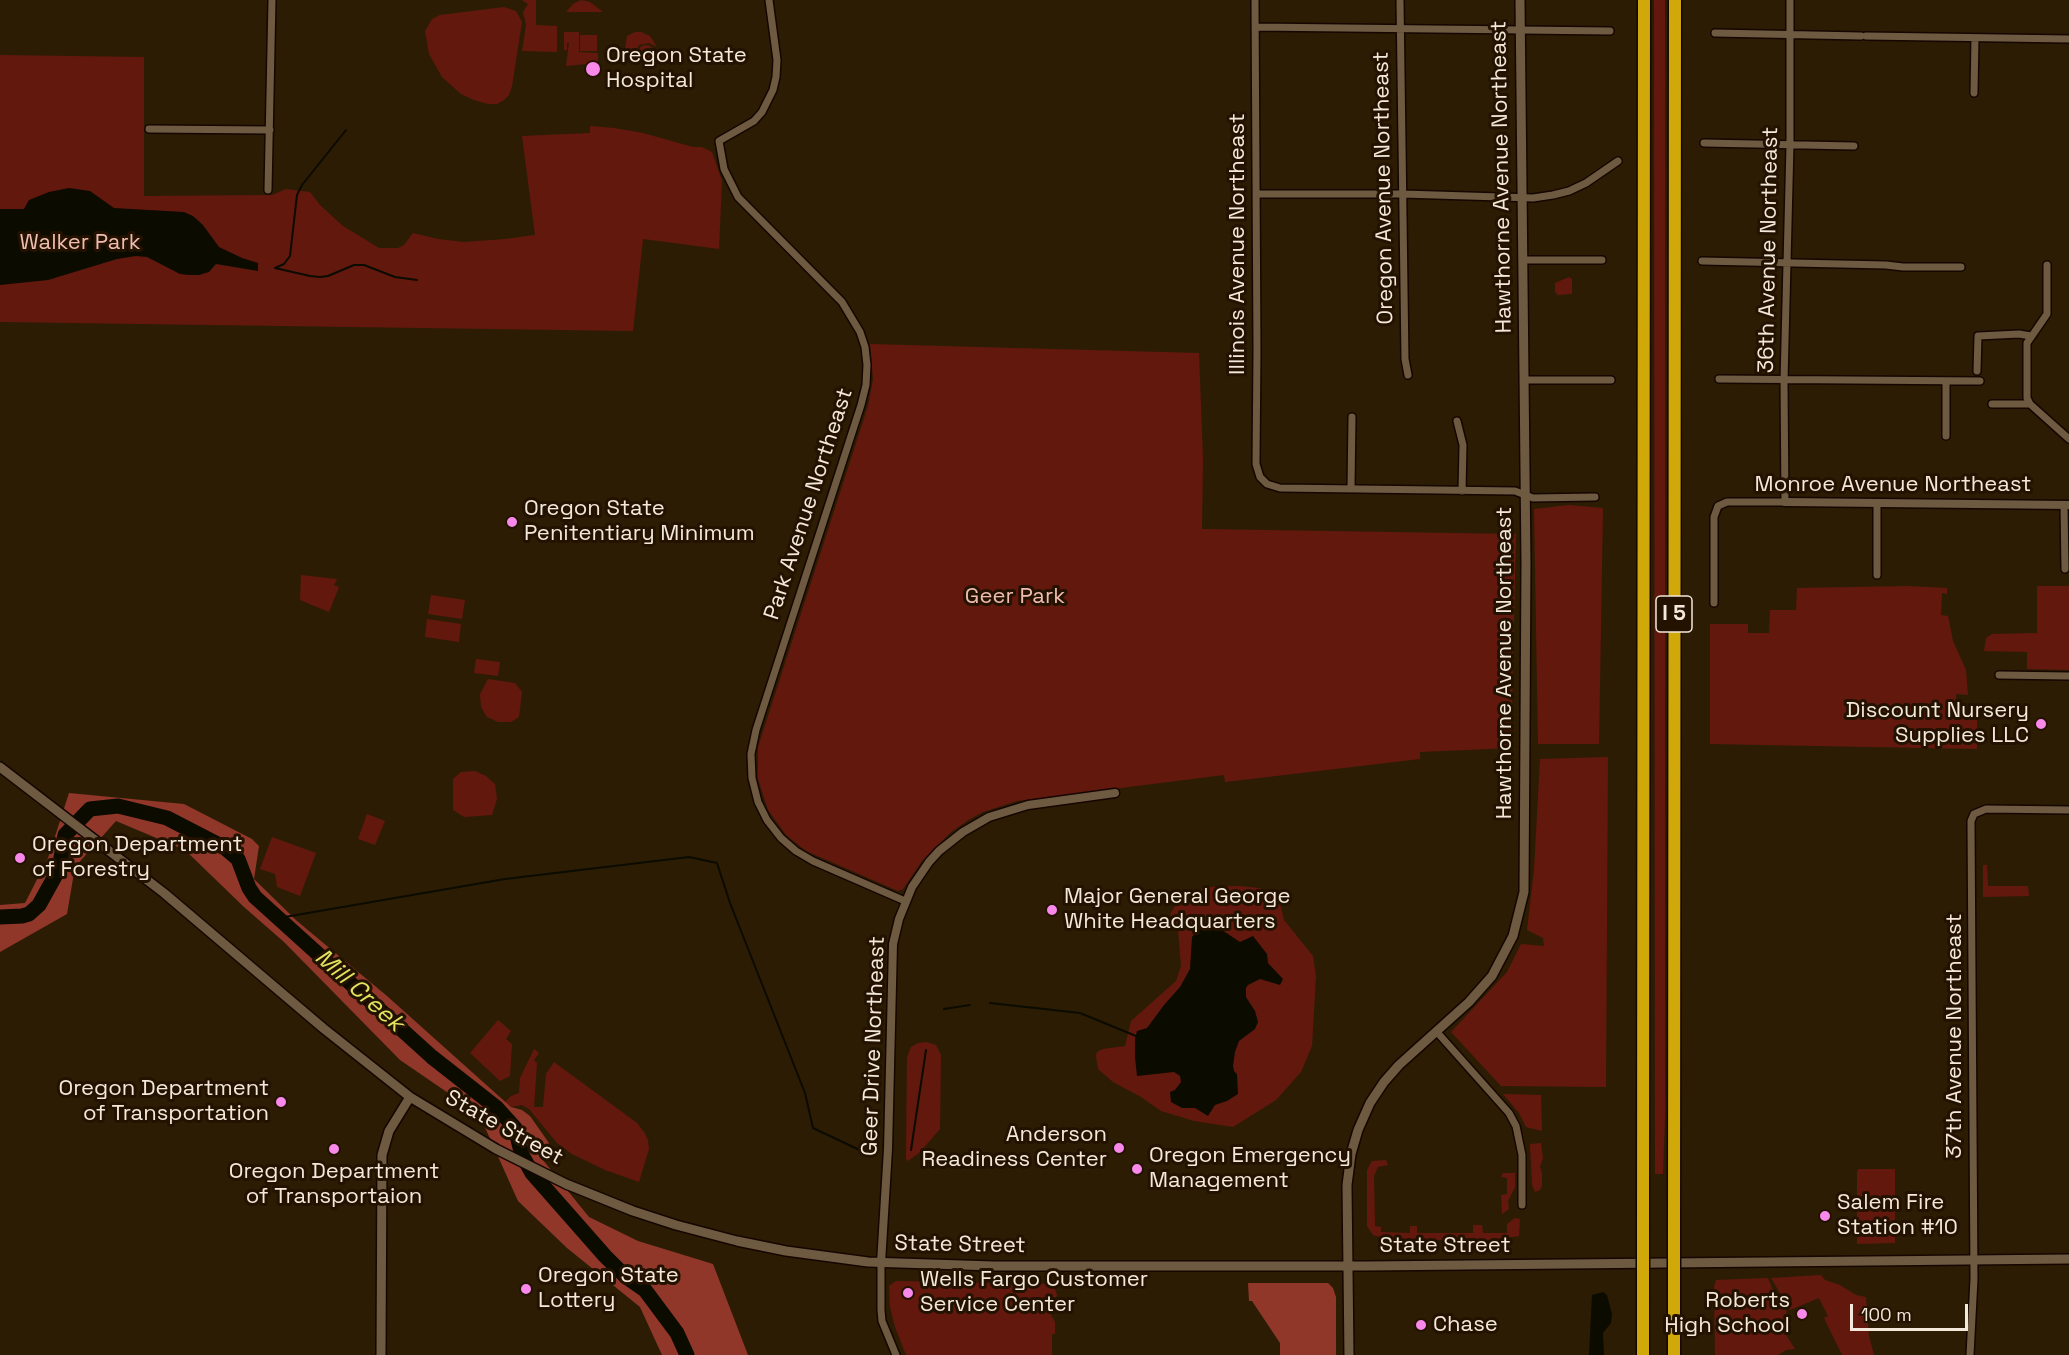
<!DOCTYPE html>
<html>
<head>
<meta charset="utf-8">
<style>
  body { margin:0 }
  #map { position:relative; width:2069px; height:1355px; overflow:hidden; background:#2d1c04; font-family:"Space Grotesk",sans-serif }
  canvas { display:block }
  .scale { position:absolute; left:1850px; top:1304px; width:118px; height:27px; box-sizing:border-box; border:3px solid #f4e8da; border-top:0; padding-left:8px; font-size:18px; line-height:21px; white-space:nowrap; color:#f4e8da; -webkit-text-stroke:4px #231200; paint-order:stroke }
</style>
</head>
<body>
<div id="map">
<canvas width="2069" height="1355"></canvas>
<div class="scale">100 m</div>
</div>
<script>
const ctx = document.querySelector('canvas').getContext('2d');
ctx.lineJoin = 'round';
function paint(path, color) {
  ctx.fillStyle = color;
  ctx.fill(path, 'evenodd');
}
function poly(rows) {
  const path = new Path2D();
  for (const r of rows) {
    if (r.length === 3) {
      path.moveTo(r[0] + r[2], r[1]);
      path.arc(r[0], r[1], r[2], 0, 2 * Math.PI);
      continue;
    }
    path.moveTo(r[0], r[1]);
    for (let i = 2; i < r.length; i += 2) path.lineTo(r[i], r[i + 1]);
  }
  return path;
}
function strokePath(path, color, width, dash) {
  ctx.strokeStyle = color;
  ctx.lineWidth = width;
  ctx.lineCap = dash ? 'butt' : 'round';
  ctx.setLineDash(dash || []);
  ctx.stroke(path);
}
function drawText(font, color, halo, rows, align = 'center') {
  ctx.font = font + ' "Space Grotesk",sans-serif';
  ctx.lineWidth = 6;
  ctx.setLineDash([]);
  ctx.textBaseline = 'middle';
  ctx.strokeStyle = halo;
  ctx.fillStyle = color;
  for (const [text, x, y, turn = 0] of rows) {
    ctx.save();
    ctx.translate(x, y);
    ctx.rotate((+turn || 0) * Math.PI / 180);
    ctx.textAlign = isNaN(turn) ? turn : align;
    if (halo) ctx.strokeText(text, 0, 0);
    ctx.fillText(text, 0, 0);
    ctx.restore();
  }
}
const green = poly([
  [522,0,536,0,536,25,557,26,557,52,522,51,526,25,523,12,528,4],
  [581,0,590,2,603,12,566,12,573,4],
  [1654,0,1665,0,1665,1117,1663,1174,1655,1174],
  [504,7,516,11,522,22,512,86,509,95,504,100,497,104,488,104,474,100,461,94,442,77,429,54,425,31,432,19,440,15],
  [564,32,579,32,579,52,598,53,598,63,566,66,569,43,567,43,567,50,564,50],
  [635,32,641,32,650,36,657,47,649,43,639,45,635,52,639,64,630,60,625,49,627,36],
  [580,35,597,35,597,51,580,51],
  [646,54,9],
  [0,55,144,57,144,196,272,195,286,189,310,192,320,205,343,226,379,248,398,248,404,245,413,233,438,239,464,242,505,239,535,235,522,136,590,133,590,126,614,128,643,133,693,147,702,147,712,152,722,181,719,249,643,239,633,331,0,322],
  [1569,277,1572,279,1572,294,1558,295,1555,292,1555,283],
  [870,344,1199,353,1203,459,1202,529,1516,534,1511,748,1420,752,1420,759,1225,782,1224,775,1017,801,983,812,970,819,951,832,922,861,903,889,898,891,806,851,786,835,768,810,758,779,758,747,868,406,873,379],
  [1569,505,1603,508,1599,744,1538,744,1534,509],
  [301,575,337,579,334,585,339,587,329,612,300,600],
  [1907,586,1947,588,1947,594,1942,593,1941,615,1948,616,1953,641,1966,670,1968,695,1956,694,1956,714,1977,713,1977,749,1710,744,1710,624,1748,624,1748,633,1769,633,1770,610,1796,610,1797,588],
  [2037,586,2069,586,2069,670,2027,669,2027,652,1984,651,1986,638,1992,634,2037,633],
  [431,595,465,600,462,619,428,614],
  [427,619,461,624,459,642,425,637],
  [476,659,500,662,498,676,474,673],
  [488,679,515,683,522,692,519,717,511,722,498,722,487,717,481,707,480,694],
  [1608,757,1606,1087,1501,1086,1451,1032,1507,972,1521,944,1544,946,1543,938,1527,930,1534,870,1540,759],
  [475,771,486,776,495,784,497,799,492,815,464,817,453,810,453,779,461,772],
  [367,814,385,821,375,845,358,839],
  [272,837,316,853,300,896,277,887,275,874,260,869],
  [1983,865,1987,865,1988,886,2028,886,2029,896,1983,897],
  [1239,886,1259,888,1278,895,1284,920,1313,956,1316,976,1312,1046,1301,1072,1276,1100,1233,1127,1194,1121,1161,1111,1141,1097,1113,1082,1098,1069,1096,1056,1097,1052,1103,1049,1125,1046,1131,1021,1176,981,1181,966,1178,929,1170,915,1180,896,1209,887],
  [498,1020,511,1031,506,1039,512,1044,510,1076,500,1081,470,1053],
  [926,1042,936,1045,941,1055,940,1129,920,1152,908,1161,906,1159,907,1057,911,1047,918,1043],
  [534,1049,539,1053,534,1060,537,1063,534,1107,543,1107,546,1074,554,1062,637,1123,644,1132,648,1140,649,1149,639,1182,605,1170,572,1154,557,1143,529,1109,522,1105,511,1107,505,1102,511,1096,519,1093,520,1078],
  [1503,1094,1541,1095,1542,1131,1526,1127,1519,1113],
  [1541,1143,1543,1158,1540,1167,1542,1173,1542,1186,1540,1190,1535,1192,1532,1185,1530,1144],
  [1386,1160,1388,1165,1378,1167,1374,1176,1375,1226,1381,1227,1381,1232,1410,1233,1410,1226,1417,1226,1417,1233,1473,1233,1473,1225,1482,1225,1483,1233,1507,1233,1507,1224,1515,1218,1520,1219,1519,1236,1490,1240,1390,1240,1373,1235,1367,1226,1367,1170,1372,1161],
  [1859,1169,1895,1169,1895,1243,1857,1244,1857,1171],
  [1503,1173,1515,1173,1515,1187,1508,1201,1509,1209,1502,1214,1501,1195,1507,1194,1507,1178,1501,1177],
  [1821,1275,1825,1280,1840,1285,1856,1295,1866,1297,1869,1336,1874,1355,1842,1355,1824,1318,1828,1316,1819,1298,1790,1310,1771,1278],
  [1768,1278,1772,1288,1779,1296,1787,1311,1786,1312,1792,1325,1783,1330,1795,1349,1786,1350,1778,1355,1715,1355,1714,1287,1716,1280],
  [896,1281,1053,1284,1057,1295,1053,1303,1051,1315,1055,1322,1055,1334,1052,1334,1052,1355,906,1355,895,1327,890,1307,889,1286]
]);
const forest = poly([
  [69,793,184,804,252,839,259,846,254,879,297,921,387,996,511,1107,522,1110,530,1116,549,1143,538,1154,589,1217,638,1241,713,1264,748,1355,662,1355,640,1307,567,1248,518,1201,479,1114,400,1060,284,942,244,907,185,850,116,821,75,867,67,914,0,952,0,905,25,903,48,858],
  [1248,1283,1328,1283,1333,1288,1336,1297,1336,1355,1280,1355,1280,1343,1252,1301,1249,1301]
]);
const water = poly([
  [69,188,90,191,114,208,184,212,193,216,203,225,219,247,242,258,258,263,258,271,216,264,209,272,199,275,189,275,180,274,147,257,136,256,117,259,48,280,0,285,0,209,24,209,29,200,49,192],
  [1207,924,1219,928,1240,942,1253,936,1267,954,1268,963,1283,979,1280,985,1260,979,1248,985,1246,988,1246,997,1255,1011,1258,1022,1255,1029,1239,1041,1235,1052,1233,1066,1234,1071,1237,1074,1238,1094,1227,1101,1215,1105,1208,1116,1195,1108,1182,1108,1171,1102,1170,1092,1175,1090,1181,1082,1180,1076,1174,1072,1137,1076,1135,1057,1135,1039,1137,1031,1147,1028,1164,1005,1180,987,1190,969,1192,937,1198,930],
  [1603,1292,1607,1295,1612,1314,1611,1323,1603,1333,1604,1355,1589,1355,1592,1295]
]);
const stream = poly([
  [275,268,284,264,290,256,297,195,302,185,346,130],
  [275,268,310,276,320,277,328,276,354,265,364,265,395,277,417,280],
  [279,918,505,879,689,857,717,863,730,903,805,1093,813,1128,868,1154],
  [990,1003,1080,1013,1136,1036],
  [944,1009,970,1005],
  [911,1150,926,1050]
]);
const river = poly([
  [0,917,22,916,29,914,39,905,59,869,65,835,90,809,118,806,167,818,225,848,238,859,249,888,255,897,432,1057,497,1108,515,1128,522,1155,532,1173,605,1256,625,1276,645,1290,677,1333,687,1355]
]);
const minor = poly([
  [769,0,777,60,776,77,773,90,762,112,754,121,719,141,724,169,738,197,842,302,860,332,865,347,867,365,866,385,861,405,756,730,751,754,752,778,758,802,767,820,781,838,796,851,813,861,905,901],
  [1255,0,1257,351,1256,464,1260,477,1267,484,1280,488,1515,491,1533,498,1595,497],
  [1400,0,1405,359,1408,375],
  [1255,27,1610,31],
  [1715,33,1861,36],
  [1866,36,2069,39],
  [1974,93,1975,38],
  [149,129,270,130],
  [1704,143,1854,146],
  [268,190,272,0],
  [1256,194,1403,194,1533,198,1553,195,1569,191,1586,183,1618,161],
  [1523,260,1602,260],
  [1702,261,1886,265,1903,267,1961,267],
  [2047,265,2047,314,2027,343,2027,398,2030,404,2069,439],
  [1977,371,1978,336,2019,334,2031,336],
  [1719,379,1980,381],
  [1524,380,1611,380],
  [1946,381,1946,436],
  [1992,404,2030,404],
  [1457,421,1463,445,1462,491],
  [1351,488,1352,417],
  [1877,503,1877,575],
  [2064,505,2065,569],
  [1714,603,1714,517,1718,506,1727,502,1785,502,1784,381,1790,145,1790,0],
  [1999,675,2069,676],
  [1436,1031,1509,1113,1516,1126,1522,1155,1522,1205],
  [881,1263,881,1310,882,1321,896,1355],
  [1970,1355,1974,1279,1971,821,1974,814,1986,809,2069,810]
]);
const tertiary = poly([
  [1785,502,2069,505],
  [881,1263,888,1149,893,944,899,919,912,887,929,862,939,851,963,832,989,817,1028,805,1115,793]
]);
const secondary = poly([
  [0,767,164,893,323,1028,410,1097,496,1149,566,1184,633,1211,676,1225,737,1241,786,1251,868,1262,994,1266,1367,1266,2069,1259],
  [381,1355,382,1155,389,1131,410,1097],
  [1349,1355,1347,1185,1351,1154,1358,1130,1370,1103,1384,1082,1399,1065,1469,1002,1492,976,1513,936,1524,892,1526,563,1520,0]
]);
const motorway = poly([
  [1643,1227,1644,0],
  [1674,1227,1675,0],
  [1674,1300,1674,1355],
  [1643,1355,1643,1300]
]);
const motorwayBridge = poly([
  [1643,1227,1643,1300],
  [1674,1300,1674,1227]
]);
const markers = [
  [593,69,8,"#f888ea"],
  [512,522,6,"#f888ea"],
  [2041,724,6,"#f888ea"],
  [20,858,6,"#f888ea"],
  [1052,910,6,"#f888ea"],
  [281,1102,6,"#f888ea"],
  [1119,1148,6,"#f888ea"],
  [334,1149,6,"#f888ea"],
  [1137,1169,6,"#f888ea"],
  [1825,1216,6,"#f888ea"],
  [526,1289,6,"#f888ea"],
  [908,1293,6,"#f888ea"],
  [1802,1314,6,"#f888ea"],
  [1421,1325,6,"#f888ea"]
];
const shields = [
  [1674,614,36]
];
const shieldNames = [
  ["I 5",1674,614]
];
const poiNames = [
  ["Oregon State",606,56],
  ["Hospital",606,81],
  ["Oregon State",524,509],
  ["Penitentiary Minimum",524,534],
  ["Discount Nursery",2029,711,"right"],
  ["Supplies LLC",2029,736,"right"],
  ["Oregon Department",32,845],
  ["of Forestry",32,870],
  ["Major General George",1064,897],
  ["White Headquarters",1064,922],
  ["Oregon Department",269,1089,"right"],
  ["of Transportation",269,1114,"right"],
  ["Anderson",1107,1135,"right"],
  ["Readiness Center",1107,1160,"right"],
  ["Oregon Emergency",1149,1156],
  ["Management",1149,1181],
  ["Oregon Department",334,1172,"center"],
  ["of Transportaion",334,1197,"center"],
  ["Salem Fire",1837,1203],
  ["Station #10",1837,1228],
  ["Oregon State",538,1276],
  ["Lottery",538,1301],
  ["Wells Fargo Customer",920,1280],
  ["Service Center",920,1305],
  ["Roberts",1790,1301,"right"],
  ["High School",1790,1326,"right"],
  ["Chase",1433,1325]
];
const streetNames = [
  ["Hawthorne Avenue Northeast",1502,177,-91],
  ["Oregon Avenue Northeast",1384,188,-91],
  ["Illinois Avenue Northeast",1238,244,-90],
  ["36th Avenue Northeast",1769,250,-89],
  ["Monroe Avenue Northeast",1893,485],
  ["Park Avenue Northeast",809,504,-72],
  ["Hawthorne Avenue Northeast",1505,663,-90],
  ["37th Avenue Northeast",1955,1036,-90],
  ["Geer Drive Northeast",874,1046,-88],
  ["State Street",504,1128,29],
  ["State Street",960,1245,1],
  ["State Street",1445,1246]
];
const parkNames = [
  ["Walker Park",80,243],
  ["Geer Park",1015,597]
];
const waterNames = [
  ["Mill Creek",359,991,42]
];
paint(green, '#63180d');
paint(forest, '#913729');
paint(water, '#0b0b00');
strokePath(stream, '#0b0b00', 2);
strokePath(river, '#0b0b00', 15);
strokePath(minor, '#150600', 10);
strokePath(tertiary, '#150600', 11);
strokePath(secondary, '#150600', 12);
strokePath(motorway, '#150600', 15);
strokePath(minor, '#6e5941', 7);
strokePath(tertiary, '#6e5941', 8);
strokePath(secondary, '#6e5941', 9);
strokePath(motorway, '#d1a809', 12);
strokePath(motorwayBridge, '#150600', 15, []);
strokePath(motorwayBridge, '#d1a809', 12);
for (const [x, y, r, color] of markers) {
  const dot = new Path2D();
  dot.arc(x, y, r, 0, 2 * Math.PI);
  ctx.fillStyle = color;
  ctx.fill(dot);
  strokePath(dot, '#231200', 2);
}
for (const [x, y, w] of shields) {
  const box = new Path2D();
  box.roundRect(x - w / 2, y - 18, w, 36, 4.5);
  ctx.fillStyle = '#231200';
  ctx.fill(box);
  strokePath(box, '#f4e8da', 1.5);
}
drawText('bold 21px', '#f4e8da', null, shieldNames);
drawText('22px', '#f4e8da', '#231200', poiNames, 'left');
drawText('22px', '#f4e8da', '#231200', streetNames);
drawText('22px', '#f0bcb1', '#231200', parkNames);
drawText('italic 24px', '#e0e45f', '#231200', waterNames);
</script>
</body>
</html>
